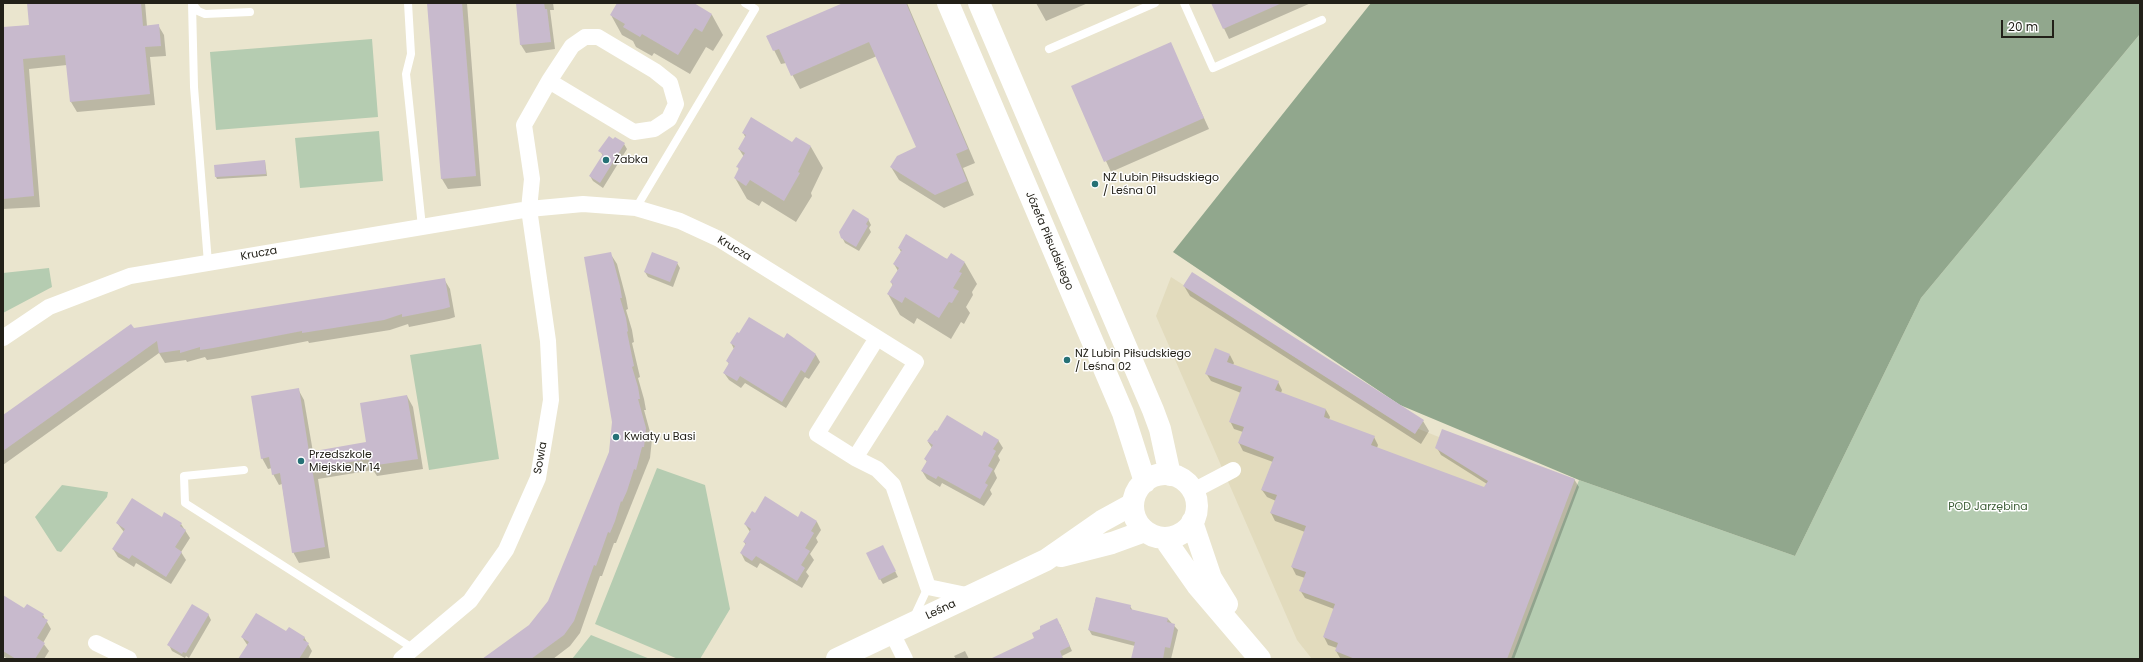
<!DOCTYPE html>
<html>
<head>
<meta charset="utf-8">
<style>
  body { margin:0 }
  #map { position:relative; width:2143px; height:662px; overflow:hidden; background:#eae5ce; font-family:Poppins,sans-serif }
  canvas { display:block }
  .frame { position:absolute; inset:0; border:4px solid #222018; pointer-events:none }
  .scale { position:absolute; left:2001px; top:20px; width:53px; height:18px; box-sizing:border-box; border:2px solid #222018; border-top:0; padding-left:5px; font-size:12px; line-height:14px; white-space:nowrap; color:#222018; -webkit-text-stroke:3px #fff; paint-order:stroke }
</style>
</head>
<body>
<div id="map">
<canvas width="2143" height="662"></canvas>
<div class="frame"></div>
<div class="scale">20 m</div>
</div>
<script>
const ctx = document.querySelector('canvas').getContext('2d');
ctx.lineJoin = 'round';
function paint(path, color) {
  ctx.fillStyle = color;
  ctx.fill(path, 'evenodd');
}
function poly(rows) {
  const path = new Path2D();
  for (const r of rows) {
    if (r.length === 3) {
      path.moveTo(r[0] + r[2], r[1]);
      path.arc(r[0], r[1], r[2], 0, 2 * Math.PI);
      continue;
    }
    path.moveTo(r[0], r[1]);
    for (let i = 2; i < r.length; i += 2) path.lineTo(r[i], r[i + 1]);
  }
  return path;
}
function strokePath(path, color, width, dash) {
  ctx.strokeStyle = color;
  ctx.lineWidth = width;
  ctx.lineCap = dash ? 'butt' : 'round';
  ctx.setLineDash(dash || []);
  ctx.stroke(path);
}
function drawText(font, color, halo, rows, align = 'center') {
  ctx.font = font + ' Poppins,sans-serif';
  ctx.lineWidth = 3;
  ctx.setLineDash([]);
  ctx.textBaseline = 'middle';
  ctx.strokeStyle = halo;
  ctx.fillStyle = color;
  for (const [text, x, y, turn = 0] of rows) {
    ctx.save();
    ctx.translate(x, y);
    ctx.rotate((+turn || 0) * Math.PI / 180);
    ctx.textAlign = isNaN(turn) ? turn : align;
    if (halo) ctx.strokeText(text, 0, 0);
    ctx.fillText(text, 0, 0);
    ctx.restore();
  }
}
const built = poly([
  [1171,277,1389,417,1561,486,1497,659,1312,659,1297,640,1156,316]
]);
const green = poly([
  [2140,34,2140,659,1511,659,1579,480,1795,556,1921,298],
  [372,39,378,117,216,130,210,52],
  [379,131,383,181,300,188,295,138],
  [49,268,52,287,3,313,3,273],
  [481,344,499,459,429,470,410,355],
  [657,468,705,485,730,609,700,659,678,659,595,624],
  [62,485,108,492,107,497,61,552,57,551,35,517],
  [591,635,650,659,651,659,572,659]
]);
const forest = poly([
  [1371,3,2140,3,2140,34,1921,298,1795,556,1579,480,1400,405,1173,252]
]);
const shadow = poly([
  [28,3,145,3,147,26,158,25,164,35,166,56,150,57,155,105,77,112,71,102,67,65,29,69,40,207,3,209,3,28,30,26],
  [428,3,467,3,481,186,448,189,442,179],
  [517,3,553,3,554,10,550,10,555,49,526,53,521,45],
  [618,3,693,3,712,15,723,35,713,51,706,47,690,74,654,53,652,56,636,47,633,41,622,35,611,15],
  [848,3,907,3,975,163,963,168,974,195,944,208,899,180,891,167,918,148,877,56,800,89,786,63,781,64,767,36],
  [1036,3,1088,3,1046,21],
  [1212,3,1311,3,1229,39],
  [1170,43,1209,129,1111,172,1072,87],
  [743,133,811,147,823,168,811,193,812,196,796,222,762,201,759,206,747,199,735,178,739,170,738,167,744,157,739,149,746,138],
  [614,140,624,144,627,149,603,188,593,181,590,176,603,156,600,151],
  [265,161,267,176,217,179,216,177,215,166],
  [868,219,871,225,869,228,871,232,859,251,845,243,842,237],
  [899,248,965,263,977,284,972,292,973,295,966,307,970,313,964,324,961,322,951,339,917,318,914,324,900,315,888,294,893,286,891,282,898,271,894,264,901,252],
  [610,253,617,264,626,298,628,309,626,310,632,330,634,342,632,343,640,377,638,378,644,399,646,410,644,410,652,439,650,458,616,543,614,543,602,576,600,576,580,633,570,646,553,659,483,659,530,626,549,602,610,452,613,422],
  [677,263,680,268,673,287,648,277,645,272],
  [444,279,450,289,455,317,449,319,409,327,408,324,390,330,309,343,308,341,220,358,207,360,205,357,187,362,186,360,165,363,159,353,3,465,3,417,134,329],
  [1184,286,1423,421,1429,431,1421,444,1190,296],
  [787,334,816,355,820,362,809,379,805,377,786,408,745,383,741,388,729,380,724,373,729,364,727,361,734,349,731,343,784,339],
  [1230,355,1234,363,1233,365,1278,382,1282,390,1281,393,1326,410,1330,417,1329,420,1374,437,1378,445,1377,448,1485,489,1487,484,1441,455,1437,448,1574,479,1579,487,1514,659,1340,658,1336,651,1337,648,1328,645,1324,637,1334,609,1305,598,1300,590,1305,578,1296,575,1292,567,1305,532,1275,521,1271,513,1276,501,1267,497,1262,490,1273,462,1243,451,1239,443,1243,432,1234,429,1230,421,1241,393,1211,381,1206,373],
  [298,389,304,400,313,452,367,443,407,396,413,407,423,469,377,476,373,470,318,479,330,558,299,563,293,552,282,484,279,485,273,474,272,468,268,469,262,458],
  [982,438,998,440,1003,448,998,456,1000,460,994,471,997,478,990,490,992,494,984,506,942,483,940,487,927,479,922,471,927,462,925,459,932,448,928,442],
  [802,513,817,522,821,530,816,538,818,542,810,554,814,560,806,572,809,576,802,588,760,563,757,568,745,561,741,553,746,545,744,542,750,532,745,524,755,514,798,518],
  [117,523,181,524,190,538,181,552,186,560,171,584,136,563,134,567,118,557,113,549,124,532],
  [885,551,898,577,883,584,880,579],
  [3,596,25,610,43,615,51,629,43,643,49,651,44,659,8,659,3,656],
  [1096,598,1130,606,1133,611,1168,619,1178,630,1171,659,1135,659,1135,646,1092,635,1089,630],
  [208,614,211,620,189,658,186,656,185,658,172,651,169,645],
  [1060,624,1072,651,1062,656,1063,659,1008,659,1035,638],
  [286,633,304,637,312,651,308,659,240,659,248,646,242,637],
  [965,651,969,659,956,659,954,656]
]);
const building = poly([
  [27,3,141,3,143,26,159,24,161,46,145,47,150,94,70,102,65,55,23,59,34,196,3,199,3,27,29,25],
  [427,3,462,3,476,176,441,179],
  [516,3,544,3,545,9,547,9,551,42,520,45],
  [617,3,694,3,712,14,702,32,695,28,678,55,642,34,640,37,623,27,625,24,610,15],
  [843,3,906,3,968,149,956,154,967,181,935,195,890,167,897,156,916,147,869,42,791,76,779,49,773,51,766,36],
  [1211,3,1282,3,1223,29],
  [1171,42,1204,118,1104,162,1071,86],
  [751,117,792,142,796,137,811,146,798,172,800,173,784,201,750,180,746,186,734,178,739,168,736,167,745,153,738,149,746,135,742,133],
  [609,136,613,139,615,137,625,143,600,183,589,176,603,154,598,151],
  [265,160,266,174,215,177,214,165],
  [853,209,869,219,866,224,868,226,856,247,841,238,839,232],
  [906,234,947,259,951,253,965,262,959,272,962,273,953,288,959,291,952,303,949,302,939,318,905,297,902,303,887,294,893,284,890,282,899,268,893,264,902,250,898,248],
  [611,252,620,286,622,298,620,298,626,318,628,331,627,332,634,366,632,367,638,387,640,399,638,399,646,428,644,447,642,447,636,470,634,469,627,491,622,502,621,501,615,521,610,533,608,532,596,566,594,565,574,621,564,635,531,659,482,659,529,625,548,601,609,452,612,422,584,257],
  [652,252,678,262,670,282,644,272],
  [1192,272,1424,420,1415,434,1183,286],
  [445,278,450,307,443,309,402,317,402,314,384,320,302,333,302,331,213,348,200,350,200,347,180,353,180,350,159,353,157,341,3,451,3,415,131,324,134,328],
  [749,317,784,338,787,333,816,354,805,373,801,370,782,402,740,376,737,381,723,373,729,363,726,361,735,346,730,343,737,332,739,333],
  [1215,348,1230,354,1227,362,1279,381,1275,390,1326,409,1324,417,1375,436,1371,445,1484,487,1488,481,1435,448,1442,429,1575,479,1507,659,1355,659,1335,651,1338,643,1323,637,1335,604,1299,591,1306,572,1291,567,1306,526,1270,513,1277,495,1261,490,1274,457,1238,443,1244,427,1229,422,1242,387,1205,374],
  [299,388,309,452,366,442,360,403,407,395,418,459,370,466,369,459,312,468,325,547,292,553,280,473,272,475,269,457,261,459,251,396],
  [947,415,982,436,984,431,999,440,993,449,996,451,988,466,993,469,985,483,988,485,980,499,938,476,936,479,921,471,927,461,924,459,933,445,927,441,935,430,937,431],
  [765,496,798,517,801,511,817,521,811,531,814,533,805,548,810,551,801,565,805,568,797,581,756,556,752,561,740,553,746,543,743,542,751,529,744,524,752,511,755,513],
  [132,498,162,517,164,512,182,523,180,526,186,530,175,547,182,552,166,577,132,555,129,559,112,549,125,529,116,523],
  [883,545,896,571,879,580,866,553],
  [3,595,24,608,27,604,44,614,42,617,48,620,37,638,45,643,35,659,16,659,3,651],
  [1096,597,1131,605,1130,609,1168,618,1167,622,1175,624,1170,648,1165,647,1163,659,1131,659,1135,642,1088,630],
  [192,604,209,614,186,653,183,652,182,654,167,645],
  [256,613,286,631,289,627,305,637,303,640,309,643,299,659,238,659,249,642,241,637],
  [1057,618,1070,646,1060,651,1063,659,990,659,1034,638,1032,633,1040,629,1040,626]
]);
const lane = poly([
  [192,3,194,87,208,263],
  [192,3,198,11,205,14,250,12],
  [408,3,411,54,406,74,422,227],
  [1184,3,1213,68,1322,20],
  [1049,49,1155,3],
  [636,208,755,9,745,3],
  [244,470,184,476,185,503,414,649],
  [914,617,928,587]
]);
const street = poly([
  [3,338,49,307,130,276,529,209,583,204,636,208,680,221,719,239,916,362,855,458,817,434,877,338],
  [855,458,877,469,893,485,928,587,971,596],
  [1193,491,1233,470],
  [892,633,905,659],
  [96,643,129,659],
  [401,659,470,601,506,550,538,478,551,400,548,341,529,209,532,179,524,125,549,81,634,132,654,129,669,119,676,104,670,83,655,71,598,37,585,37,572,46,549,81]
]);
const secondary = poly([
  [948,3,1123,413,1145,482],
  [979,3,1153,410,1160,429,1170,475],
  [1165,506,32],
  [1192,522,1211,578,1227,604],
  [1164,538,1197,585,1260,659],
  [1061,556,1112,543,1145,531],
  [837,659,1046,560,1102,521,1133,504]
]);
const markers = [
  [606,160,4,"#267176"],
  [1095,184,4,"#267176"],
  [1067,360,4,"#267176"],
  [616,437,4,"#267176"],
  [301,461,4,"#267176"]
];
const poiNames = [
  ["Żabka",614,160],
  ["NŻ Lubin Piłsudskiego",1103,178],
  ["/ Leśna 01",1103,191],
  ["NŻ Lubin Piłsudskiego",1075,354],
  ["/ Leśna 02",1075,367],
  ["Kwiaty u Basi",624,437],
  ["Przedszkole",309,455],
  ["Miejskie Nr 14",309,468]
];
const streetNames = [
  ["Józefa Piłsudskiego",1049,241,67],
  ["Krucza",734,249,31],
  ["Krucza",259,254,-10],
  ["Sowia",541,458,-80],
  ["Leśna",941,610,-25]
];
const parkNames = [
  ["POD Jarzębina",1988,507]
];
paint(built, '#e2dbbd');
paint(green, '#b5ccb1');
paint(forest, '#91a78d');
paint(shadow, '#0003');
paint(building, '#c8bacd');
strokePath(lane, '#fff', 8);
strokePath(street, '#fff', 16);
strokePath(secondary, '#fff', 22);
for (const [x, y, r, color] of markers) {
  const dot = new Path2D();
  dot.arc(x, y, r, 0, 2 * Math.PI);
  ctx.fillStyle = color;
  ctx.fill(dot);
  strokePath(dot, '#fff', 1.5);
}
drawText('11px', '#222018', '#fff', poiNames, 'left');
drawText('11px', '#222018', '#fff', streetNames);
drawText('11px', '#3a5c34', '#fff', parkNames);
</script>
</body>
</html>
